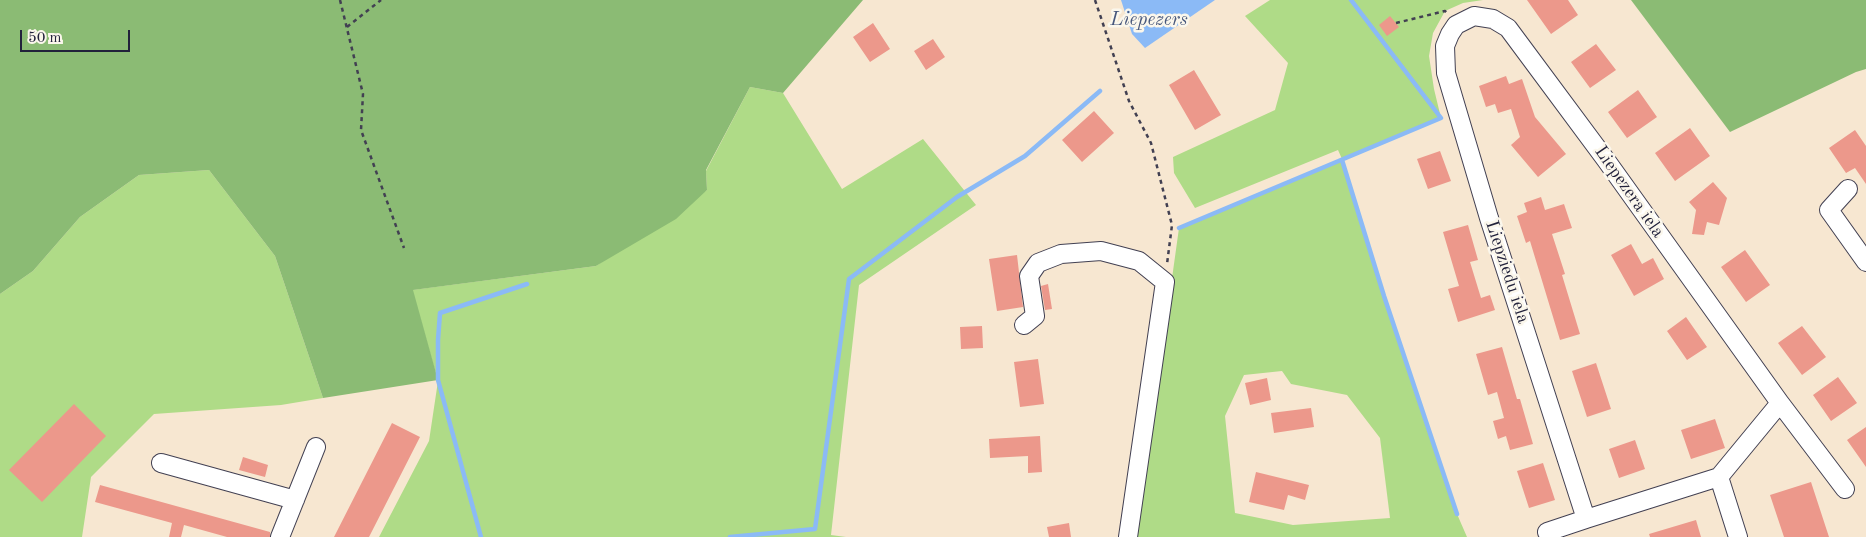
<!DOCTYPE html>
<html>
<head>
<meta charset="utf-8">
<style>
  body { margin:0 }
  #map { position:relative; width:1866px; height:537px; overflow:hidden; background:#f7e7d1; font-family:"Old Standard TT",serif }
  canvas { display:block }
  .scale { position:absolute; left:20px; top:30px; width:110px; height:22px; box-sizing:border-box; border:2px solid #22223b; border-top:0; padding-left:6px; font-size:15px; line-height:18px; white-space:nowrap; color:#22223b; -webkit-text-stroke:4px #fbf7ec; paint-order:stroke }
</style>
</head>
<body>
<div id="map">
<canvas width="1866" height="537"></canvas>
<div class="scale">50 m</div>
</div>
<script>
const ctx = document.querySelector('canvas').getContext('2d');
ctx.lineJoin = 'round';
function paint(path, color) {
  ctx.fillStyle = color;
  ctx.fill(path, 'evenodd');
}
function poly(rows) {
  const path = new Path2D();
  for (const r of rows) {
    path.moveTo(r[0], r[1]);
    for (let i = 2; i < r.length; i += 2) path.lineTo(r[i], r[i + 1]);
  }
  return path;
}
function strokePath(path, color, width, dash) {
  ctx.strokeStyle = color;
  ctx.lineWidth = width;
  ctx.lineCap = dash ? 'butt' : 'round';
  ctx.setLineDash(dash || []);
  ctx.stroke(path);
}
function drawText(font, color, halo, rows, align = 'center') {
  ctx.font = font + ' "Old Standard TT",serif';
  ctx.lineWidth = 5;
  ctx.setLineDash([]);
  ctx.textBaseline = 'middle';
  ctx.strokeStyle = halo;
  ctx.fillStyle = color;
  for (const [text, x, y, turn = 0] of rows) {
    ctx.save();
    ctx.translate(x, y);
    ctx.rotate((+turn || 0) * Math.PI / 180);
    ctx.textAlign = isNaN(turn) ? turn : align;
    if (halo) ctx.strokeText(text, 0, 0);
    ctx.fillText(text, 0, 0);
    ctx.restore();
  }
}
const green = poly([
  [1270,0,1483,0,1463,3,1445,11,1433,33,1429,56,1434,89,1441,118,1342,160,1384,296,1457,514,1467,537,1136,537,1179,228,1342,159,1338,150,1195,208,1174,173,1173,157,1275,110,1288,63,1245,16],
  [1282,371,1291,384,1347,395,1380,438,1390,518,1293,525,1235,513,1225,416,1244,375],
  [750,87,783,93,842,189,923,139,976,205,859,285,831,535,846,537,379,537,429,441,438,381,412,290,596,266,707,190,706,171],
  [209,170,275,256,323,398,281,405,154,414,91,477,82,537,0,537,0,294,33,271,80,217,139,175]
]);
const forest = poly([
  [0,0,863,0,783,93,750,87,706,170,707,190,676,219,596,266,413,290,438,380,323,398,275,256,209,170,139,175,80,217,33,271,0,294],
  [1631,0,1866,0,1866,69,1856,72,1730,132]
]);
const water = poly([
  [1121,0,1215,0,1145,48,1132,34]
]);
const stream = poly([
  [1342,160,1384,296,1457,514],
  [1179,228,1441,118,1351,0],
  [481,537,438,380,438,340,440,313,527,284],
  [730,537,815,529,849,279,957,197,1025,156,1100,91]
]);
const building = poly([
  [1527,0,1568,0,1578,15,1551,34],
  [1390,16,1399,27,1387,36,1379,25],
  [873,23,890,49,870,62,853,37],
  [933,39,945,57,926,70,914,51],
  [1596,44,1616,70,1590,88,1571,62],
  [1194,70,1221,115,1195,130,1169,85],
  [1506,76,1509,84,1522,79,1535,117,1566,154,1538,177,1511,145,1520,137,1511,109,1498,113,1495,104,1486,107,1479,86],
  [1638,90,1657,117,1627,138,1608,112],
  [1094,111,1114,133,1082,162,1062,140],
  [1690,128,1710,156,1675,181,1655,153],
  [1855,130,1866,146,1866,184,1855,168,1846,173,1829,148],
  [1440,151,1451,181,1428,189,1417,159],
  [1713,182,1727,198,1719,225,1707,222,1704,235,1692,234,1696,210,1689,202],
  [1541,197,1545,210,1564,204,1572,228,1552,234,1565,274,1562,275,1580,334,1560,340,1530,241,1526,243,1517,216,1527,212,1524,203],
  [1468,225,1478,260,1470,262,1481,298,1490,295,1495,310,1458,322,1448,289,1459,286,1443,232],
  [1631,244,1642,264,1653,258,1664,279,1634,296,1611,255],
  [1745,250,1770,285,1746,302,1721,267],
  [1017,255,1023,307,997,311,989,259],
  [1048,284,1052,309,1045,310,1041,286],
  [1686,317,1707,347,1687,360,1667,331],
  [982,326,983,348,961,349,960,327],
  [1802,326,1826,357,1802,375,1778,343],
  [1502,347,1517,399,1520,399,1533,444,1510,450,1506,436,1498,439,1493,421,1504,418,1497,392,1488,395,1476,354],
  [1038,359,1044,404,1020,407,1014,362],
  [1596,363,1611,409,1587,417,1572,371],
  [1838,377,1857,403,1831,421,1813,395],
  [1267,378,1271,400,1250,405,1245,383],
  [74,404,106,436,42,502,9,470],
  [1311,408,1314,427,1274,433,1271,413],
  [1715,419,1725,448,1691,459,1681,430],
  [392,423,420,437,369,537,334,537],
  [1866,427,1866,467,1847,440],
  [1040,436,1042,472,1028,473,1028,456,990,458,989,439],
  [1635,440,1645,469,1619,478,1609,449],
  [243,457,268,465,265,477,239,470],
  [1543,463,1555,500,1529,508,1517,471],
  [1256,472,1309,485,1305,500,1288,495,1284,510,1249,502],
  [1811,482,1829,537,1784,537,1770,495],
  [100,485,270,532,270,537,227,537,184,525,181,537,169,537,172,523,95,502],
  [1696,520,1701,537,1650,537,1649,534],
  [1069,523,1071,537,1049,537,1047,527]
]);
const path = poly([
  [340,0,363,94,361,130,404,248],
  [1095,0,1129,101,1151,143,1172,225,1167,264],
  [1396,23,1445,11,1447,13],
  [347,27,381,0]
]);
const minor = poly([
  [1848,189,1829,210,1866,262],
  [1024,325,1035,316,1029,276,1038,263,1061,254,1101,251,1139,261,1165,282,1128,537],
  [1780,403,1845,489],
  [161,463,295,500],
  [1719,477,1780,403,1606,160,1508,28,1493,19,1474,16,1456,25,1450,34,1445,46,1446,73,1489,218,1586,519,1719,477,1738,537],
  [1547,532,1586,519],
  [280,537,316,447]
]);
const streetNames = [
  ["Liepezera iela",1629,192,55],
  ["Liepziedu iela",1507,272,72]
];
const waterNames = [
  ["Liepezers",1149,20]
];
paint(green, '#afdb87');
paint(forest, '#8bbb74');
paint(water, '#8bbaf6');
strokePath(stream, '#8bbaf6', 4.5);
paint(building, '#ec988b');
strokePath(minor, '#424052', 20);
strokePath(path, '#424052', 2.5, [4, 4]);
strokePath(minor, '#fff', 18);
drawText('18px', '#22223b', '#fbf7ec', streetNames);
drawText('italic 19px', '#47577c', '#fbf7ec', waterNames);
</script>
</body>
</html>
